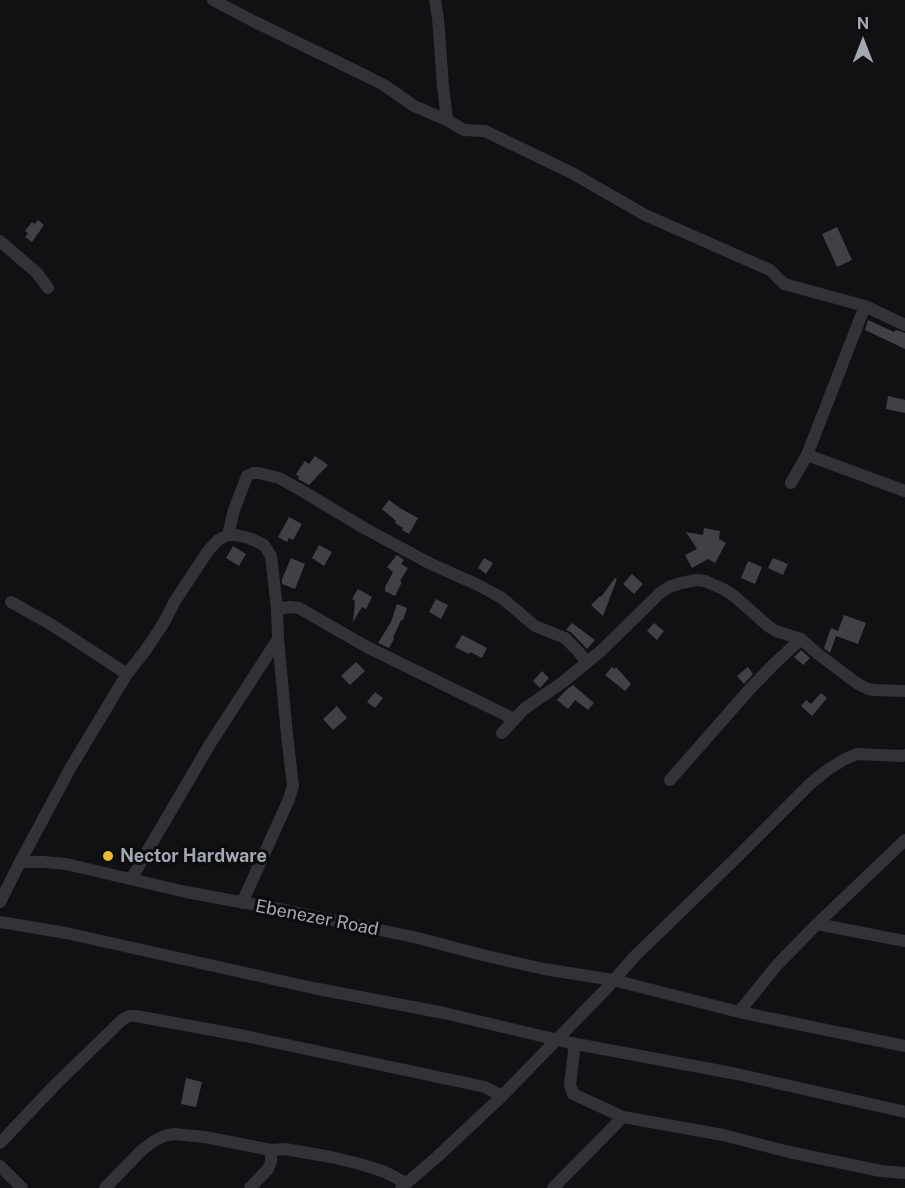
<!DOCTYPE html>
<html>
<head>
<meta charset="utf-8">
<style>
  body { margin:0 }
  #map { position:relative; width:905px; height:1188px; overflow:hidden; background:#111113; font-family:"Public Sans",sans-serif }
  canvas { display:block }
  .north { position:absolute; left:833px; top:12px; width:60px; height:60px; -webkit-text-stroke:4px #0c0c0e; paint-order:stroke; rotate:0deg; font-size:16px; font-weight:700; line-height:24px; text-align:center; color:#a3a7b3 }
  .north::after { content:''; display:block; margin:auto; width:21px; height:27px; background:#a3a7b3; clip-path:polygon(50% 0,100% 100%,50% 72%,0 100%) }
</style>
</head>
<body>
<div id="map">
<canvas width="905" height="1188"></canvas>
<div class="north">N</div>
</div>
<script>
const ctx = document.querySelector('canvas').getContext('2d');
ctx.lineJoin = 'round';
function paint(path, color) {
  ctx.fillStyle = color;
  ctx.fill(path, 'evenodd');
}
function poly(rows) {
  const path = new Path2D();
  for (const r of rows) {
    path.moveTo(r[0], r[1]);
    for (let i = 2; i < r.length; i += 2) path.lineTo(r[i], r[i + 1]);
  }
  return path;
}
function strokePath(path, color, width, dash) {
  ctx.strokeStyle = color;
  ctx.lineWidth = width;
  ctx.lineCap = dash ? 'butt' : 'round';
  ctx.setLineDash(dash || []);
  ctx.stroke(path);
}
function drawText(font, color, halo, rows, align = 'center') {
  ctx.font = font + ' "Public Sans",sans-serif';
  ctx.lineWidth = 6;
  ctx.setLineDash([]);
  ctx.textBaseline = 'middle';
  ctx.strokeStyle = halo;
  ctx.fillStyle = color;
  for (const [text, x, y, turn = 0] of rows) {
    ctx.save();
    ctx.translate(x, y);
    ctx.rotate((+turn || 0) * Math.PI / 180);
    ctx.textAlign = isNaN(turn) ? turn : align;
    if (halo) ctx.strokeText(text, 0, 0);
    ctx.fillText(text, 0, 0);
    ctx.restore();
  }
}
const building = poly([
  [38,220,44,225,32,242,25,237,28,233,25,231,32,222,35,224],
  [837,227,852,260,837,267,822,234],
  [868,320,894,332,896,330,905,333,905,349,865,330],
  [888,396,905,400,905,413,886,409],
  [315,456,328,465,309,485,298,479,299,477,296,474,305,461,309,464],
  [389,500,400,508,418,518,409,534,402,530,403,528,395,523,396,521,382,509],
  [289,517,302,524,293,540,289,538,287,542,278,537],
  [704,528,720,531,719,539,726,543,715,563,708,559,692,568,685,555,697,549,686,532,703,535],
  [319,545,332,552,324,566,312,558],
  [233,546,246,554,239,566,226,558],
  [397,555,404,560,401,564,408,568,400,581,402,582,395,596,385,591,385,587,393,572,387,567],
  [291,558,305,564,295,589,282,584,282,579],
  [484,558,493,563,486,574,478,568],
  [773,558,788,564,783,575,768,568],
  [748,561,762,567,755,584,741,578],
  [632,574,643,584,634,594,623,584],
  [615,578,617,579,603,616,591,605,600,596,601,597],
  [358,589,372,597,366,609,362,607,353,622,355,601,352,599],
  [436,599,448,605,441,619,429,612],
  [397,604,407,608,403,620,401,620,393,638,394,639,389,648,378,643,391,622],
  [844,615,866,623,858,644,836,636,830,653,824,648,831,628,838,631],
  [572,623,595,640,587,649,571,632,566,630],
  [654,623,664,631,657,640,647,631],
  [462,635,487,648,482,658,470,652,469,654,455,647],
  [801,650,810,658,803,665,794,657],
  [356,662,365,671,350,685,341,676],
  [612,667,615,669,616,667,631,684,625,691,605,675],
  [748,667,753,674,744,684,737,676],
  [542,671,549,678,540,688,533,681],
  [573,685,594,703,588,710,575,700,568,709,557,700,566,690],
  [375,692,383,698,375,708,367,702],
  [821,693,827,698,812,716,801,706,806,700,811,704],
  [337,706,347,718,333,730,323,719],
  [186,1078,202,1082,196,1107,181,1104]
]);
const minor = poly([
  [213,0,253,21,356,71,384,85,414,106,447,120],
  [435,0,438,18,443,86,447,120,464,130,485,131,572,173,645,215,770,270,784,284,865,306,905,325],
  [0,241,37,273,48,288],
  [807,455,905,491],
  [791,483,807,455,865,306],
  [228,535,234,510,247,476,253,473,259,473,279,478,299,489,364,528,429,563,478,585,502,598,535,626,565,638,578,651,586,662],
  [11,602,52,625,127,674],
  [277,609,290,607,299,608,367,647,514,719],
  [502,733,524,709,563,682,602,650,660,593,669,587,681,583,696,580,705,581,723,589,733,595,768,626,776,631,801,639,818,654,858,684,868,689,875,690,905,691],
  [670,780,749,690,773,665,801,639],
  [20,862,43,862,66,864,186,892,289,911,418,938,482,955,544,969,613,980,739,1012,905,1046],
  [131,879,210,744,278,639],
  [0,902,20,862,71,767,127,674,145,651,163,624,175,601,208,551,218,540,228,535,236,535,249,538,264,545,271,556,277,609,278,639,287,735,293,786,289,799,242,903],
  [0,922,66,933,313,988,444,1013,571,1043,737,1074,905,1112],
  [817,924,905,941],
  [739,1012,777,965,817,924,905,840],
  [571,1043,573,1046,574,1052,570,1085,573,1094,623,1117,723,1135,789,1152,881,1171,905,1173],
  [0,1143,56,1084,122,1020,129,1016,136,1016,245,1036,485,1087,502,1096],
  [0,1166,22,1188],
  [105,1188,142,1150,154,1141,164,1136,174,1134,205,1137,271,1150,285,1149,331,1157,360,1164,385,1172,406,1183],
  [250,1188,268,1169,271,1162,271,1150],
  [401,1188,437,1157,502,1096,606,989,634,957,732,862,810,784,826,771,843,760,857,754,902,756,905,755],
  [553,1188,623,1117]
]);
const markers = [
  [108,856,6,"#edb92f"]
];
const poiNames = [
  ["Nector Hardware",120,856]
];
const streetNames = [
  ["Ebenezer Road",317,918,11]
];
paint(building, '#404146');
strokePath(minor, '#323338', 12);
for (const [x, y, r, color] of markers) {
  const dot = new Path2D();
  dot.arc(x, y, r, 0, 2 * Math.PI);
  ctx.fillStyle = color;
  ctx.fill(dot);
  strokePath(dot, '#0c0c0e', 2);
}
drawText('bold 18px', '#a3a7b3', '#0c0c0e', poiNames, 'left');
drawText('18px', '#a3a7b3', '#0c0c0e', streetNames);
</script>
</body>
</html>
